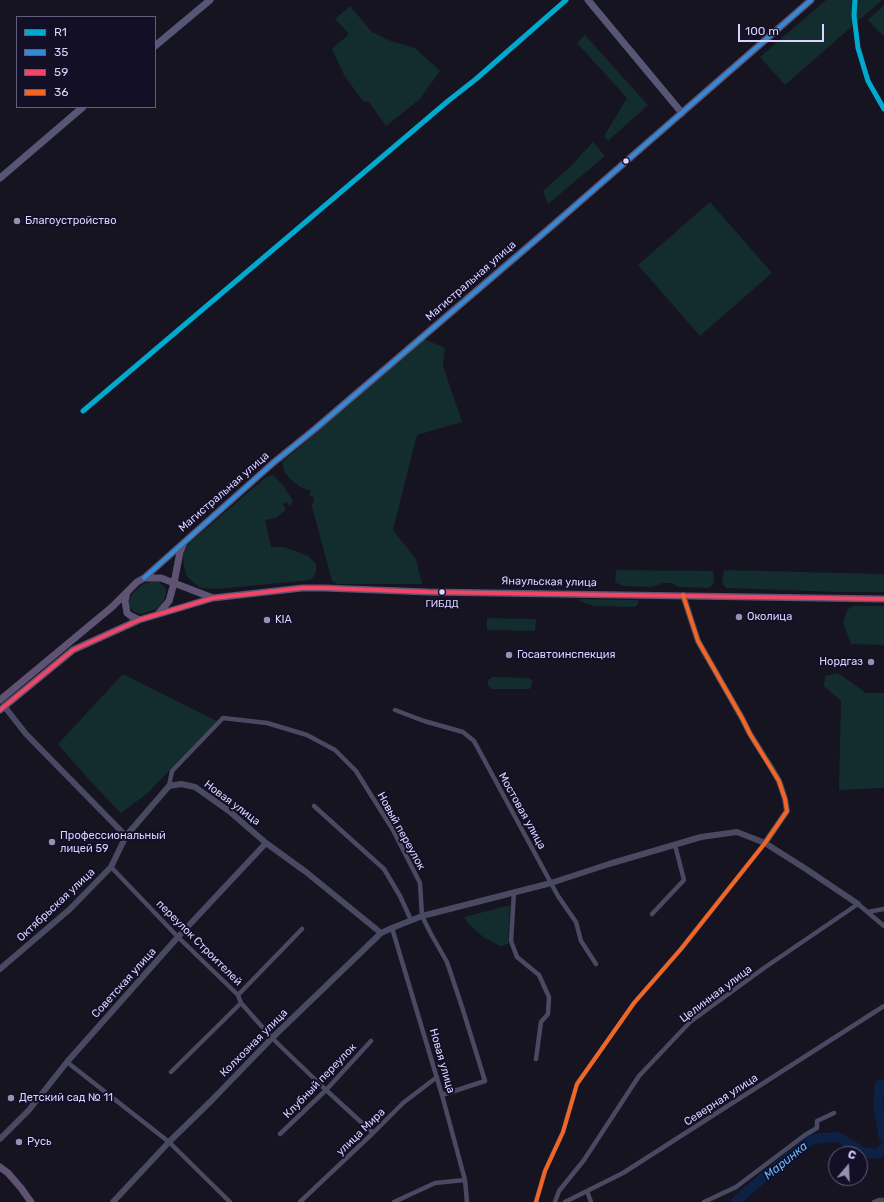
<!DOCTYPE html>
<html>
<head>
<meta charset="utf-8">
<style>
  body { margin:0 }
  #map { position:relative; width:884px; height:1202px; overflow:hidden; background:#161421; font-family:Rubik,sans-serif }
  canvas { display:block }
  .legend { position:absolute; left:16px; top:16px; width:140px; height:92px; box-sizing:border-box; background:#130f26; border:1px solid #625e7d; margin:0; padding:5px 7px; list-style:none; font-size:12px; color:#d9d4ff }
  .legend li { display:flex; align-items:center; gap:8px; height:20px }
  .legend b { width:20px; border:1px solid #625e7d }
  .north { position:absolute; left:828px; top:1146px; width:40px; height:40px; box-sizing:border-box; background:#130f26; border:1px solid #625e7d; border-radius:50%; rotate:19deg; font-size:11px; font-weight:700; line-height:16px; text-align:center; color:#d9d4ff }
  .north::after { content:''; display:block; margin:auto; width:14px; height:18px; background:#9591b1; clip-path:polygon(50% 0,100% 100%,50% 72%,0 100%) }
  .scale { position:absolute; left:738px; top:24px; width:86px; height:18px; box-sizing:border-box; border:2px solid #d9d4ff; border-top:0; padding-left:5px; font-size:12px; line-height:14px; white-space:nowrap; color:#d9d4ff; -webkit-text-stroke:3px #130f26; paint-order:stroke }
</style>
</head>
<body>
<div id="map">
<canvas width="884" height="1202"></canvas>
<ul class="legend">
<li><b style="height:5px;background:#00a9ce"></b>R1</li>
<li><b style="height:5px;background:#338bd7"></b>35</li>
<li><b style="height:5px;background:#f34667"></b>59</li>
<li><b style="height:5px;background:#f26522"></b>36</li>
</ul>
<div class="north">С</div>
<div class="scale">100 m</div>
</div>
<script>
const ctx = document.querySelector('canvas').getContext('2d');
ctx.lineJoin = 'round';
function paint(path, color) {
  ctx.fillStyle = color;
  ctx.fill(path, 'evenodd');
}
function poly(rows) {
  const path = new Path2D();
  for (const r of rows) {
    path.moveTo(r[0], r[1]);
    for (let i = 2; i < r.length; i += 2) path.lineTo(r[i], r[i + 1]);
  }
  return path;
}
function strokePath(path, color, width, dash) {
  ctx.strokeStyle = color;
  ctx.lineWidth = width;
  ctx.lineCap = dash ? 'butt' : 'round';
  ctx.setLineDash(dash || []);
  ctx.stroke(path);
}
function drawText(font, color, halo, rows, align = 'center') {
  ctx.font = font + ' Rubik,sans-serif';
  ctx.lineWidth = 4;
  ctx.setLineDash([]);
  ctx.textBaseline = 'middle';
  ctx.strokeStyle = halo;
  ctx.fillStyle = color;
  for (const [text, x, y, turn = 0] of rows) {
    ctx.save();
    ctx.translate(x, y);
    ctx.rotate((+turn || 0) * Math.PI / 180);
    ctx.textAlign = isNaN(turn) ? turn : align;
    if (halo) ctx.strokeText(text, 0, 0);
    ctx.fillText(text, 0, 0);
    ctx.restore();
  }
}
const green = poly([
  [826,0,882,0,785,85,760,57],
  [884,5,884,37,868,20],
  [350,6,372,32,391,41,415,48,440,71,420,99,386,126,369,102,363,101,344,75,332,49,349,34,335,19],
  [585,35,648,105,608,141,604,136,627,98,577,43],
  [593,142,605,156,548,204,543,191,571,166],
  [710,202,772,273,700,336,638,265],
  [424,339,445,348,443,366,462,422,417,435,393,530,416,559,422,584,338,584,332,581,311,503,314,503,313,496,309,496,311,491,300,487,290,479,284,471,282,462],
  [273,475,283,485,293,501,290,506,286,502,283,504,286,510,276,518,265,520,271,547,284,547,308,556,316,564,316,571,314,576,310,580,219,589,200,588,187,577,184,567,183,555,188,544,266,477],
  [616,570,713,571,714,583,709,588,678,587,671,583,663,583,652,587,623,586,615,582],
  [724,570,884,574,884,592,837,592,726,588,722,583],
  [156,581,160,583,166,589,166,595,162,604,157,609,147,612,142,614,134,612,129,606,129,599,133,593,143,584],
  [579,599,638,600,638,605,635,607,594,606,580,601],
  [853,606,884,606,884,645,851,644,843,623,847,610],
  [487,618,536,619,535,631,487,630],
  [838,673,866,693,884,693,884,787,881,788,839,790,841,701,824,686,825,676],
  [123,674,217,721,148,793,121,813,89,780,58,744],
  [493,677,529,678,532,680,532,686,529,689,491,689,488,685,488,680],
  [510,905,508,944,500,946,483,937,468,923,464,917]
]);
const river = poly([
  [884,1084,880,1085,878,1104,884,1138],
  [735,1202,771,1171,812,1139,838,1137,863,1152,878,1154,884,1148]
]);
const minor = poly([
  [395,710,424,721,463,732,474,741,558,896,576,922,581,941,596,964],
  [169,786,172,771,223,718,267,723,307,735,335,750,356,771,393,830,420,883,422,916,431,934,447,962,463,1010,485,1081,442,1095],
  [314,806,384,869,400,896,411,920],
  [111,867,178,937,238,995,241,1003,272,1038,326,1090,373,1133],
  [514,892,511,941,517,957,539,975,549,997,548,1014,541,1022,536,1059],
  [868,912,884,909],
  [652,914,684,880,675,845],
  [392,928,442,1095,465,1180,467,1202],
  [238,995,302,929],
  [67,1062,169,1142,230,1202],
  [171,1072,241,1003],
  [280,1134,326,1090,371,1041],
  [587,1191,591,1202],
  [300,1202,373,1133,403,1103,437,1077],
  [394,1202,435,1183,465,1180],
  [536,1202,545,1171,563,1132,577,1084,634,1003,681,949,765,843],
  [555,1202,559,1191,584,1160,639,1076,690,1022,764,968,858,904,884,926],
  [565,1202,623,1173,884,1006],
  [704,1202,736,1187,805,1135,817,1128,817,1121,834,1113],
  [874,1202,879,1200,884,1200]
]);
const tertiary = poly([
  [683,595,698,641,742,718,750,734,772,769,779,781,785,799,787,811,765,843],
  [4,706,26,734,126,836],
  [0,969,70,909,111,867,126,836,169,786,181,784,195,787,229,811,266,843,306,872,381,933],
  [0,1139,29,1110,67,1062,178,937,266,843],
  [113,1202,169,1142,212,1100,272,1038,381,933,392,928,422,916,551,883,609,864,701,837,737,832,765,843,806,869,858,904]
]);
const secondary = poly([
  [588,0,682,113],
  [155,46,210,0],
  [0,178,83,107]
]);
const primary = poly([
  [183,545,180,552,174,583,213,598],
  [144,578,273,463,315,429,552,226,811,0],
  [139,620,131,616,127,613,125,601,127,592,137,582,144,578,161,578,174,583,169,601,158,614],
  [0,700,112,607,127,592],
  [0,710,73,650,139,620,213,598,302,588,325,588,428,592,884,599],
  [0,1167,8,1173,21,1188,31,1202]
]);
const bus1 = poly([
  [144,578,273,463,315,429,552,226,811,0]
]);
const bus2 = poly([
  [0,710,73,650,139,620,213,598,302,588,325,588,428,592,884,599]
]);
const bus3 = poly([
  [536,1202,545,1171,563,1132,577,1084,634,1003,681,949,765,843,787,811,785,799,779,781,750,734,742,718,698,641,683,595]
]);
const rail1 = poly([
  [855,0,854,15,858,48,868,81,884,109],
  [83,411,448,101,476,79,566,0]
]);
const markers = [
  [626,161,3.5,"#d9d4ff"],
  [17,221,4,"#9591b1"],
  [442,592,3.5,"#d9d4ff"],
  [739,617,4,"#9591b1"],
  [267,620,4,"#9591b1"],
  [509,655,4,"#9591b1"],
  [871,662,4,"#9591b1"],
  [52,842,4,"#9591b1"],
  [11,1098,4,"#9591b1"],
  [19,1142,4,"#9591b1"]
];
const busNames = [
  ["ГИБДД",442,604]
];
const poiNames = [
  ["Благоустройство",25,221],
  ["Околица",747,617],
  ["KIA",275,620],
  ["Госавтоинспекция",517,655],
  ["Нордгаз",863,662,"right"],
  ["Профессиональный",60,836],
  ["лицей 59",60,849],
  ["Детский сад № 11",19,1098],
  ["Русь",27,1142]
];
const streetNames = [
  ["Магистральная улица",471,281,-41],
  ["Магистральная улица",224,492,-41],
  ["Янаульская улица",549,582,1],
  ["Новая улица",232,803,37],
  ["Мостовая улица",522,811,61],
  ["Новый переулок",401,831,61],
  ["Октябрьская улица",56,905,-43],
  ["переулок Строителей",199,943,45],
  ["Советская улица",124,983,-48],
  ["Целинная улица",716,994,-37],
  ["Колхозная улица",254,1043,-45],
  ["Новая улица",442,1061,74],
  ["Клубный переулок",320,1081,-46],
  ["Северная улица",721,1100,-33],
  ["улица Мира",361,1132,-44]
];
const waterNames = [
  ["Маринка",786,1161,-39]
];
paint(green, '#132c2d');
strokePath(river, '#0d2144', 10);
strokePath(minor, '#4a4962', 4.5);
strokePath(tertiary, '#4a4962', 6);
strokePath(secondary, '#575674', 7);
strokePath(primary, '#5e5373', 7);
strokePath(bus1, '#338bd7', 4);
strokePath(bus2, '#f34667', 4);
strokePath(bus3, '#f26522', 4);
strokePath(rail1, '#00a9ce', 5);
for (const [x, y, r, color] of markers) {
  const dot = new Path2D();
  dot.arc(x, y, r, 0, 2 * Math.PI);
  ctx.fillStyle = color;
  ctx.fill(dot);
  strokePath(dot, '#130f26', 1.5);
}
drawText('10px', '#d9d4ff', '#130f26', busNames);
drawText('11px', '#d9d4ff', '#130f26', poiNames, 'left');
drawText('11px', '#d9d4ff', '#130f26', streetNames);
drawText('italic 12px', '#62b6ff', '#130f26', waterNames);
</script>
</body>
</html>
